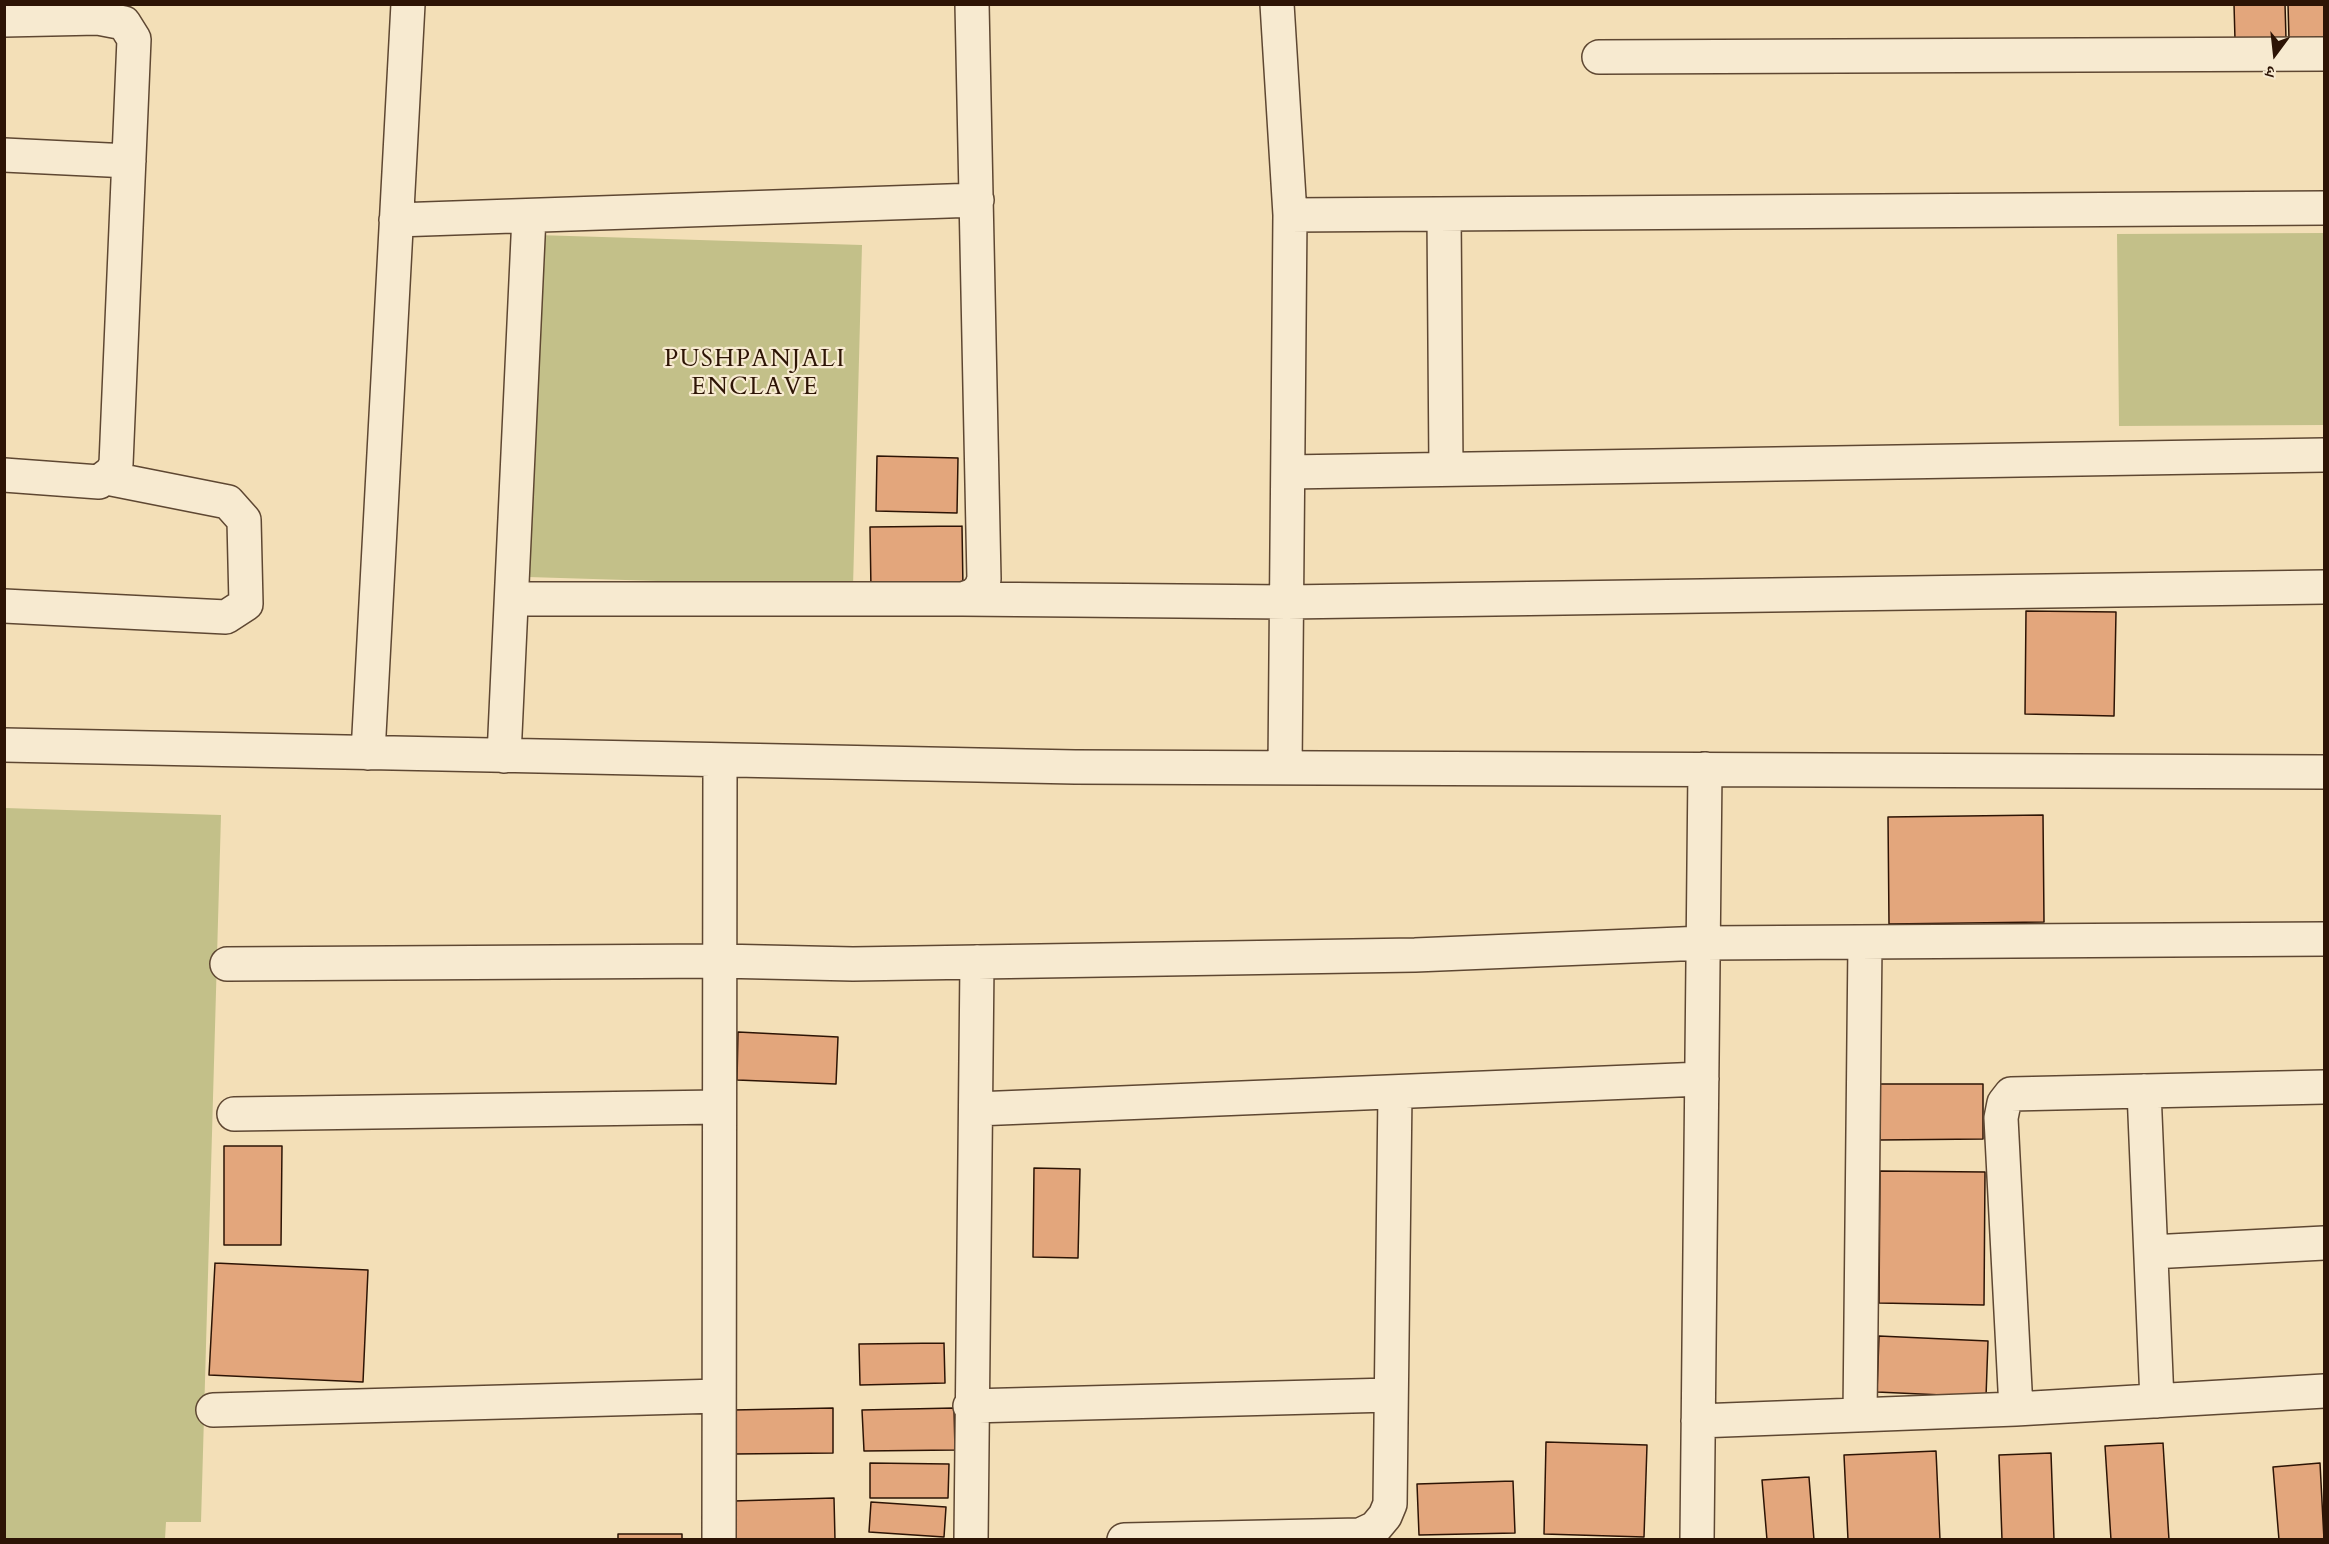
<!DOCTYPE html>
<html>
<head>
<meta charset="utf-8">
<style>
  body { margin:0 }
  #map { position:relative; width:2329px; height:1544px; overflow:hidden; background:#f3dfb7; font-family:Cardo,"Noto Serif Devanagari",serif }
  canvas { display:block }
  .frame { position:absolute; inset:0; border:6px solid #2d1405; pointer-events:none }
  .north { position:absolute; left:2245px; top:24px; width:60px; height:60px; -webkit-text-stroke:4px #f7ead0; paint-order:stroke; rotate:195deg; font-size:16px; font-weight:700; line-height:24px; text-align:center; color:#2d1405 }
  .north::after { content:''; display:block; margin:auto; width:21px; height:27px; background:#2d1405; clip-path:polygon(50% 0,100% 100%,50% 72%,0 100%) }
</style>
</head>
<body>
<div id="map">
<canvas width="2329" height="1544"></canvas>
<div class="frame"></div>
<div class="north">उ</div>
</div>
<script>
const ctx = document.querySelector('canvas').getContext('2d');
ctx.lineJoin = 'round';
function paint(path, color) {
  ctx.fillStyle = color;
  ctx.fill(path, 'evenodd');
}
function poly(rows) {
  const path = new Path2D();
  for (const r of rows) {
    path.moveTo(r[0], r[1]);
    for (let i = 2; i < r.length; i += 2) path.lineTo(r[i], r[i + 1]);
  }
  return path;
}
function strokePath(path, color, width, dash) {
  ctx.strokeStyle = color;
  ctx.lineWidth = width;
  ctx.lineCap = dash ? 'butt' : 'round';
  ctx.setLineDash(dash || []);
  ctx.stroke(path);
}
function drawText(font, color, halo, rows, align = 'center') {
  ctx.font = font + ' Cardo,serif';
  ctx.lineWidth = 4.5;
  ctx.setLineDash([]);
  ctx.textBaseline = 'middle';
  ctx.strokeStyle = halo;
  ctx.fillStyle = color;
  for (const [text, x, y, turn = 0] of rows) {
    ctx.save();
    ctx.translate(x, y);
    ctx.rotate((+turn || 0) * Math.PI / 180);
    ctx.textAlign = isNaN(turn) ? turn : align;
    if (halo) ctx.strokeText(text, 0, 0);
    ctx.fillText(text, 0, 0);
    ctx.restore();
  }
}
const green = poly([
  [2324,233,2324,425,2119,426,2117,234],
  [537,235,862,245,853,587,528,577],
  [5,808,221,815,201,1522,166,1522,165,1539,5,1540]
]);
const building = poly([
  [2234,4,2285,4,2286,39,2235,40,2234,4],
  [2288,4,2324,4,2324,38,2289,39,2288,4],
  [877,456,958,458,957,513,876,511,877,456],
  [962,526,963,589,871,591,870,527,962,526],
  [2026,611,2116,612,2114,716,2025,714,2026,611],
  [2043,815,2044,922,1889,924,1888,817,2043,815],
  [738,1032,838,1037,836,1084,737,1080,738,1032],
  [1880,1084,1983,1084,1983,1139,1880,1140,1880,1084],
  [224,1146,282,1146,281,1245,224,1245,224,1146],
  [1034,1168,1080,1169,1078,1258,1033,1257,1034,1168],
  [1880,1171,1985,1172,1984,1305,1879,1303,1880,1171],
  [215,1263,368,1270,363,1382,209,1375,215,1263],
  [1879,1336,1988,1341,1986,1397,1877,1392,1879,1336],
  [944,1343,945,1383,860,1385,859,1344,944,1343],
  [833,1408,833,1453,734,1454,733,1410,833,1408],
  [954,1408,955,1450,864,1451,862,1410,954,1408],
  [1546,1442,1647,1445,1644,1537,1544,1534,1546,1442],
  [2163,1443,2169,1540,2111,1540,2105,1446,2163,1443],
  [1936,1451,1940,1540,1848,1540,1844,1455,1936,1451],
  [2051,1453,2054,1540,2002,1540,1999,1455,2051,1453],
  [870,1463,949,1464,948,1498,870,1498,870,1463],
  [2320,1463,2324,1540,2279,1540,2273,1467,2320,1463],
  [1809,1477,1814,1540,1767,1540,1762,1480,1809,1477],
  [1513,1481,1515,1533,1419,1535,1417,1484,1513,1481],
  [834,1498,835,1540,736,1540,734,1501,834,1498],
  [871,1502,946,1507,944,1537,869,1532,871,1502],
  [618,1534,682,1534,682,1540,618,1540,618,1534]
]);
const minor = poly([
  [1277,4,1290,215,1285,768],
  [4,20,98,18,124,23,134,39,116,464,112,472,99,482,4,475],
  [1599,57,2324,54],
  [4,155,129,161],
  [1444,214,1446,469],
  [1290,215,2324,208],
  [396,220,977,200],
  [1288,472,2324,455],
  [512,599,963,599,974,595,981,588,984,579,972,4],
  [963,599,1287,602,2324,587],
  [4,606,226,617,246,604,244,520,228,502,107,478],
  [4,745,1075,767,2324,772],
  [368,753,408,4],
  [504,756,529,216],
  [227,964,719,961,853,964,1415,955,1704,943,2324,939],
  [2144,1091,2157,1401],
  [976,1109,1702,1079],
  [234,1114,719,1107],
  [2151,1252,2324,1243],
  [970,1406,1390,1395],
  [2016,1409,2001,1118,2004,1103,2011,1094,2324,1087],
  [213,1410,719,1396],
  [1860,1415,1865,942],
  [1698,1421,2016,1409,2324,1391],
  [719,1540,720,760],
  [971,1540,977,962],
  [1124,1540,1360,1535,1375,1528,1385,1516,1390,1504,1395,1092],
  [1697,1540,1705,769]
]);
const neighbourhoodNames = [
  ["PUSHPANJALI",755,360],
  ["ENCLAVE",755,388]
];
paint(green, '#c3c089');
paint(building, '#e3a67c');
strokePath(building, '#2d1405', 1.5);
strokePath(minor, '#5e4732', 36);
strokePath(minor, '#f7ead0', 33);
ctx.letterSpacing = '1.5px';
drawText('24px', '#2d1405', '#f7ead0', neighbourhoodNames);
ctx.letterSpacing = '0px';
</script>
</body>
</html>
